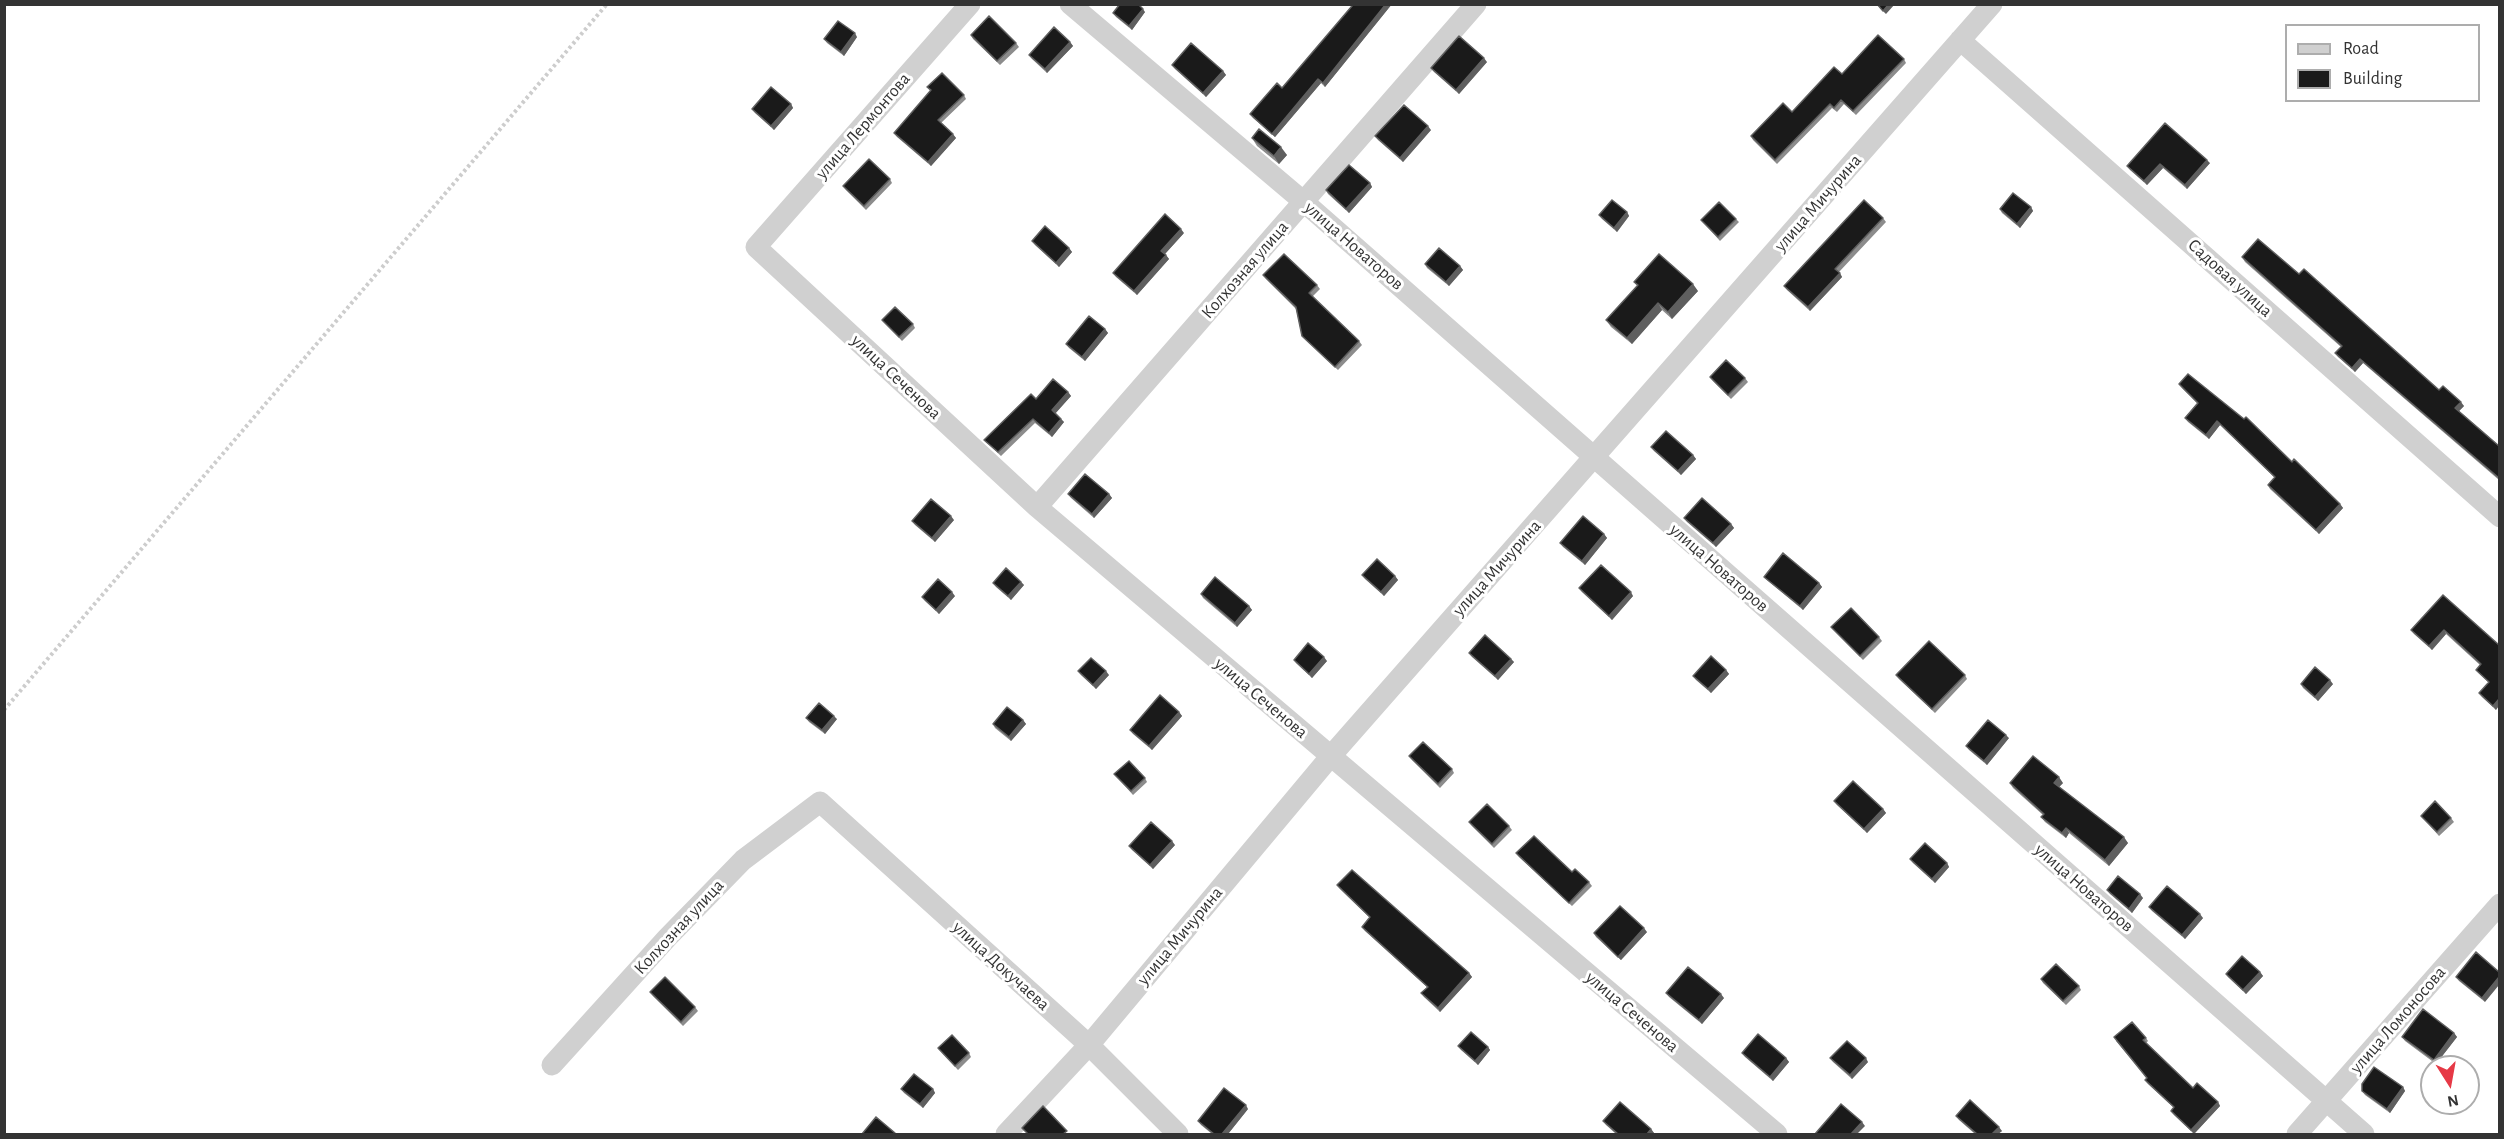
<!DOCTYPE html>
<html>
<head>
<meta charset="utf-8">
<style>
  body { margin:0 }
  #map { position:relative; width:2504px; height:1139px; overflow:hidden; background:#fff; font-family:"Alegreya Sans",sans-serif }
  canvas { display:block }
  .frame { position:absolute; inset:0; border:6px solid #333; pointer-events:none }
  .legend { position:absolute; left:2285px; top:24px; width:195px; height:78px; box-sizing:border-box; background:#fff; border:2px solid #adadad; margin:0; padding:8px 10px; list-style:none; font-size:18px; color:#333 }
  .legend li { display:flex; align-items:center; gap:12px; height:30px }
  .legend b { width:30px; border:2px solid #adadad }
  .north { position:absolute; left:2420px; top:1055px; width:60px; height:60px; box-sizing:border-box; background:#fff; border:2px solid #adadad; border-radius:50%; rotate:169deg; font-size:16px; font-weight:700; line-height:24px; text-align:center; color:#333 }
  .north::after { content:''; display:block; margin:auto; width:21px; height:27px; background:#e63946; clip-path:polygon(50% 0,100% 100%,50% 72%,0 100%) }
</style>
</head>
<body>
<div id="map">
<canvas width="2504" height="1139"></canvas>
<div class="frame"></div>
<ul class="legend">
<li><b style="height:8px;background:#d0d0d0"></b>Road</li>
<li><b style="height:16px;background:#1a1a1a"></b>Building</li>
</ul>
<div class="north">N</div>
</div>
<script>
const ctx = document.querySelector('canvas').getContext('2d');
ctx.lineJoin = 'round';
function poly(rows) {
  const path = new Path2D();
  for (const r of rows) {
    path.moveTo(r[0], r[1]);
    for (let i = 2; i < r.length; i += 2) path.lineTo(r[i], r[i + 1]);
  }
  return path;
}
function strokePath(path, color, width, dash) {
  ctx.strokeStyle = color;
  ctx.lineWidth = width;
  ctx.lineCap = dash ? 'butt' : 'round';
  ctx.setLineDash(dash || []);
  ctx.stroke(path);
}
function paint(path, color) {
  ctx.fillStyle = color;
  ctx.fill(path, 'evenodd');
}
function drawText(font, color, halo, rows, align = 'center') {
  ctx.font = font + ' "Alegreya Sans",sans-serif';
  ctx.lineWidth = 6;
  ctx.setLineDash([]);
  ctx.textBaseline = 'middle';
  ctx.strokeStyle = halo;
  ctx.fillStyle = color;
  for (const [text, x, y, turn = 0] of rows) {
    ctx.save();
    ctx.translate(x, y);
    ctx.rotate((+turn || 0) * Math.PI / 180);
    ctx.textAlign = isNaN(turn) ? turn : align;
    if (halo) ctx.strokeText(text, 0, 0);
    ctx.fillText(text, 0, 0);
    ctx.restore();
  }
}
const path = poly([
  [4,710,607,4]
]);
const minor = poly([
  [970,4,756,247,1037,507,1777,1134],
  [1070,4,1304,202,2364,1134],
  [1960,40,2500,517],
  [1037,507,1476,4],
  [552,1065,667,938,743,860,820,802,1089,1045,1178,1134],
  [1006,1134,1089,1045,1330,757,1992,4],
  [2297,1134,2500,904]
]);
const wall = poly([
  [1349,4,1392,4,1325,87,1321,83,1275,137,1253,118,1250,114,1282,88,1351,7],
  [1145,12,1132,30,1116,17,1113,13],
  [971,35,1016,43,1019,47,1000,65,973,39],
  [857,37,844,56,827,43,824,39],
  [1070,42,1073,46,1047,73,1032,59,1029,55],
  [1904,59,1906,63,1856,115,1844,104,1837,112,1832,108,1777,164,1753,140,1751,136,1792,112,1842,74],
  [1487,62,1459,94,1434,72,1431,68],
  [1172,65,1223,71,1226,75,1206,97,1175,69],
  [927,87,964,95,966,99,941,123,956,138,931,166,897,137,894,133,930,91],
  [791,104,793,108,774,130,755,113,752,109],
  [1431,130,1403,162,1378,140,1375,136],
  [1252,138,1287,155,1279,164,1257,146],
  [2210,163,2187,189,2163,168,2147,185,2130,170,2127,166],
  [890,179,892,183,866,210,846,190,843,186],
  [1370,183,1372,187,1349,213,1328,194,1326,190],
  [2031,207,2033,211,2020,228,2002,213,2000,209],
  [1627,212,1629,216,1617,232,1602,219,1599,215],
  [1883,218,1886,222,1839,272,1842,277,1810,311,1787,290,1784,286],
  [1736,219,1739,222,1720,241,1701,220],
  [1184,233,1165,254,1169,259,1137,295,1116,277,1113,273],
  [1032,241,1069,248,1072,252,1059,267,1035,245],
  [2242,257,2299,274,2439,390,2464,406,2459,411,2499,446,2499,480,2363,363,2355,372,2338,357,2335,353,2341,347,2245,262],
  [1425,264,1460,266,1463,270,1449,286,1427,268],
  [1263,275,1317,285,1320,289,1312,297,1359,341,1362,345,1338,370,1305,339,1302,336,1296,309,1266,279],
  [1634,282,1698,291,1672,319,1662,310,1632,344,1611,327,1606,320,1637,286],
  [882,320,913,324,915,328,902,341],
  [1105,329,1108,333,1085,361,1069,348,1066,344],
  [1710,377,1745,378,1748,382,1731,399,1713,381],
  [2179,384,2292,462,2340,504,2343,508,2319,534,2270,489,2268,485,2275,478,2220,425,2209,439,2188,422,2185,418,2197,403,2182,388],
  [1068,392,1071,396,1055,413,1064,422,1052,437,1035,423,1001,456,987,443,984,440,1036,399],
  [1651,447,1693,455,1696,459,1681,475,1654,451],
  [1068,494,1109,494,1112,498,1094,518,1071,498],
  [1684,518,1731,524,1734,528,1716,547,1687,522],
  [954,520,935,542,915,525,912,521],
  [1604,534,1607,538,1585,565,1563,547,1560,543],
  [1362,575,1395,576,1398,580,1384,596,1365,579],
  [1764,577,1819,583,1822,587,1803,610,1767,580],
  [1021,582,1024,585,1011,600,996,587,993,583],
  [1579,588,1633,596,1612,620,1582,592],
  [1201,594,1249,606,1252,610,1237,627,1203,598],
  [2443,595,2499,645,2496,710,2482,697,2479,693,2489,683,2476,670,2480,665,2446,634,2432,650,2414,634,2411,630],
  [955,596,939,614,925,601,922,597],
  [1831,627,1879,637,1882,641,1863,660],
  [1469,653,1511,659,1514,662,1498,680,1472,657],
  [1294,660,1327,661,1312,678,1296,663],
  [1726,670,1729,674,1711,693,1696,680,1693,676],
  [1078,671,1109,675,1096,689,1081,675],
  [1896,675,1965,675,1967,679,1935,713,1899,679],
  [2301,684,2333,684,2318,701,2303,688],
  [1179,712,1182,716,1152,750,1133,734,1130,730],
  [806,718,837,719,825,734,809,722],
  [1023,720,1026,724,1011,741,995,728,993,724],
  [2009,738,1987,765,1969,750,1966,746],
  [1409,756,1452,769,1454,773,1440,788,1412,760],
  [1114,774,1145,778,1147,782,1133,795],
  [2010,783,2063,783,2059,787,2128,843,2109,866,2069,833,2066,838,2045,822,2041,817,2043,815,2013,788],
  [1834,801,1883,809,1886,813,1867,833,1837,805],
  [2421,816,2451,818,2454,822,2439,836],
  [1469,822,1509,826,1512,830,1494,848,1472,826],
  [1175,845,1153,869,1132,850,1129,846],
  [1516,853,1572,872,1589,882,1592,886,1572,906,1519,857],
  [1910,859,1947,863,1949,867,1935,883,1913,863],
  [1337,885,1469,973,1472,977,1440,1012,1424,997,1421,993,1427,987,1365,931,1362,927,1370,918,1340,889],
  [2107,890,2143,898,2132,913,2110,894],
  [2149,907,2203,918,2185,939,2152,911],
  [1647,932,1621,960,1596,937,1594,933],
  [2476,952,2485,1002,2459,981,2456,977],
  [2260,972,2263,976,2246,994,2228,977,2226,974],
  [2041,979,2079,986,2081,990,2066,1005,2043,983],
  [650,992,695,1007,698,1011,683,1026,653,996],
  [1666,993,1724,998,1702,1024,1669,997],
  [2454,1033,2457,1037,2436,1064,2405,1041,2402,1037],
  [2146,1038,2148,1041,2146,1043,2193,1088,2218,1102,2220,1106,2194,1134,2174,1115,2171,1111,2174,1108,2148,1084,2145,1080,2147,1078,2116,1041],
  [1458,1046,1488,1047,1490,1050,1478,1065,1461,1050],
  [938,1048,969,1053,971,1057,958,1070],
  [1742,1053,1786,1058,1789,1062,1773,1081,1745,1057],
  [1830,1058,1868,1062,1852,1079,1833,1062],
  [2403,1087,2405,1091,2390,1113,2365,1095,2362,1091],
  [901,1089,933,1089,935,1093,923,1108,904,1093],
  [1248,1109,1228,1134,1212,1134,1201,1125,1198,1121],
  [1956,1116,2002,1131,1998,1134,1975,1134,1959,1120],
  [1603,1121,1651,1129,1654,1133,1653,1134,1616,1134,1606,1125]
]);
const shadedWall = poly([
  [1386,4,1392,4,1325,87,1323,83],
  [1889,4,1895,4,1886,14,1883,11],
  [1143,9,1145,12,1132,30,1129,26],
  [855,33,857,37,844,56,841,52],
  [1070,42,1073,46,1047,73,1045,69],
  [1484,58,1487,62,1459,94,1456,90],
  [1223,71,1226,75,1206,97,1203,93],
  [1318,79,1321,83,1275,137,1272,134],
  [791,104,793,108,774,130,771,126],
  [1428,126,1431,130,1403,162,1400,158],
  [953,134,956,138,931,166,928,162],
  [1281,147,1287,155,1279,164,1274,156],
  [2207,160,2210,163,2187,189,2185,185],
  [2160,164,2163,168,2147,185,2144,181],
  [1370,183,1372,187,1349,213,1346,209],
  [2031,207,2033,211,2020,228,2017,224],
  [1627,212,1629,216,1617,232,1614,228],
  [1181,229,1184,233,1164,255,1161,251],
  [1069,248,1072,252,1059,267,1056,263],
  [1166,255,1169,259,1137,295,1134,291],
  [1460,266,1463,270,1449,286,1446,282],
  [1840,273,1842,277,1810,311,1808,307],
  [1693,284,1698,291,1672,319,1668,312],
  [1658,303,1662,310,1632,344,1627,338],
  [1105,329,1108,333,1085,361,1082,357],
  [2360,359,2363,363,2355,372,2352,368],
  [1068,392,1071,396,1055,414,1052,410],
  [2461,402,2464,406,2458,412,2455,408],
  [1061,419,1064,422,1052,437,1049,433],
  [2217,421,2220,425,2209,439,2206,435],
  [1693,455,1696,459,1681,475,1678,471],
  [1109,494,1112,498,1094,518,1092,514],
  [2340,504,2343,508,2319,534,2316,530],
  [951,516,954,520,935,542,932,538],
  [1731,524,1734,528,1716,547,1713,543],
  [1604,534,1607,538,1585,565,1582,561],
  [1395,576,1398,580,1384,596,1381,592],
  [1021,582,1024,585,1011,600,1008,596],
  [1819,583,1822,587,1803,610,1800,606],
  [952,592,955,596,939,614,936,610],
  [1631,592,1633,596,1612,620,1609,616],
  [1249,606,1252,610,1237,627,1235,623],
  [2444,630,2446,634,2432,650,2429,646],
  [1324,657,1327,661,1312,678,1309,674],
  [1511,659,1514,662,1498,680,1495,676],
  [1726,670,1729,674,1711,693,1708,689],
  [1106,671,1109,675,1096,689,1093,685],
  [2330,680,2333,684,2318,701,2315,697],
  [2499,699,2499,706,2496,710,2493,706],
  [1179,712,1182,716,1152,750,1149,746],
  [834,716,837,719,825,734,822,730],
  [1023,720,1026,724,1011,741,1009,737],
  [2006,735,2009,738,1987,765,1984,761],
  [2059,777,2063,783,2058,788,2054,783],
  [1883,809,1886,813,1867,833,1864,829],
  [2066,828,2069,833,2066,838,2062,833],
  [2124,837,2128,843,2109,866,2105,860],
  [1172,841,1175,845,1153,869,1150,865],
  [1947,863,1949,867,1935,883,1932,879],
  [2140,894,2143,898,2132,913,2129,909],
  [2200,914,2203,918,2185,939,2182,935],
  [1644,928,1647,932,1621,960,1618,957],
  [2260,972,2263,976,2246,994,2243,990],
  [1469,973,1472,977,1440,1012,1438,1008],
  [2499,977,2499,985,2485,1002,2482,998],
  [1721,994,1724,998,1702,1024,1699,1020],
  [2454,1033,2457,1037,2436,1064,2434,1060],
  [1488,1047,1490,1050,1478,1065,1475,1061],
  [1786,1058,1789,1062,1773,1081,1770,1077],
  [1866,1058,1868,1062,1852,1079,1850,1075],
  [2403,1087,2405,1091,2390,1113,2387,1109],
  [933,1089,935,1093,923,1108,920,1104],
  [2218,1102,2220,1106,2194,1134,2191,1130],
  [1246,1105,1248,1109,1228,1134,1222,1134],
  [1862,1122,1865,1126,1857,1134,1851,1134],
  [1999,1127,2002,1131,1998,1134,1992,1134],
  [1651,1129,1654,1133,1653,1134,1647,1134]
]);
const building = poly([
  [1120,4,1138,4,1143,9,1129,26,1113,13,1120,4],
  [1349,4,1386,4,1323,83,1318,79,1272,134,1250,114,1277,83,1282,88,1352,6,1349,4],
  [1877,4,1889,4,1883,11,1877,4],
  [989,16,1016,43,997,61,971,35,989,16],
  [838,21,855,33,841,52,824,39,838,21],
  [1054,27,1070,42,1045,69,1029,55,1054,27],
  [1878,35,1904,59,1853,111,1841,100,1834,108,1830,104,1775,160,1751,136,1783,103,1792,112,1834,67,1842,74,1878,35],
  [1459,36,1484,58,1456,90,1431,68,1459,36],
  [1191,43,1223,71,1203,93,1172,65,1191,43],
  [942,73,964,95,938,120,953,134,928,162,894,133,931,90,927,87,942,73],
  [771,87,791,104,771,126,752,109,771,87],
  [1404,105,1428,126,1400,158,1375,136,1404,105],
  [2165,123,2207,160,2185,185,2160,164,2144,181,2127,166,2165,123],
  [1259,129,1281,147,1274,156,1252,138,1259,129],
  [869,159,890,179,864,206,843,186,869,159],
  [1349,165,1370,183,1346,209,1326,190,1349,165],
  [2013,193,2031,207,2017,224,2000,209,2013,193],
  [1612,200,1627,212,1614,228,1599,215,1612,200],
  [1864,200,1883,218,1835,269,1840,273,1808,307,1784,286,1864,200],
  [1719,202,1736,219,1718,237,1701,220,1719,202],
  [1165,214,1181,229,1161,251,1166,255,1134,291,1113,273,1165,214],
  [1045,226,1069,248,1056,263,1032,241,1045,226],
  [2258,239,2299,274,2304,269,2439,390,2443,386,2461,402,2455,408,2499,446,2499,478,2360,359,2352,368,2335,353,2342,346,2242,257,2258,239],
  [1439,248,1460,266,1446,282,1425,264,1439,248],
  [1284,254,1317,285,1309,293,1359,341,1335,367,1302,336,1296,307,1263,275,1284,254],
  [1659,254,1693,284,1668,312,1658,303,1627,338,1606,320,1638,285,1634,282,1659,254],
  [895,307,913,324,899,337,882,320,895,307],
  [1089,316,1105,329,1082,357,1066,344,1089,316],
  [1726,360,1745,378,1728,395,1710,377,1726,360],
  [2188,374,2244,419,2246,417,2292,462,2294,459,2340,504,2316,530,2268,485,2275,477,2217,421,2206,435,2185,418,2198,403,2179,384,2188,374],
  [1053,379,1068,392,1052,410,1061,419,1049,433,1033,419,998,452,984,440,1031,394,1036,399,1053,379],
  [1666,431,1693,455,1678,471,1651,447,1666,431],
  [1085,474,1109,494,1092,514,1068,494,1085,474],
  [1702,498,1731,524,1713,543,1684,518,1702,498],
  [931,499,951,516,932,538,912,521,931,499],
  [1583,516,1604,534,1582,561,1560,543,1583,516],
  [1783,553,1819,583,1800,606,1764,577,1783,553],
  [1377,559,1395,576,1381,592,1362,575,1377,559],
  [1601,565,1631,592,1609,616,1579,588,1601,565],
  [1006,568,1021,582,1008,596,993,583,1006,568],
  [1215,577,1249,606,1235,623,1201,594,1215,577],
  [938,579,952,592,936,610,922,597,938,579],
  [2443,595,2499,645,2499,699,2493,706,2479,693,2489,682,2476,670,2481,664,2444,630,2429,646,2411,630,2443,595],
  [1851,608,1879,637,1860,656,1831,627,1851,608],
  [1485,635,1511,659,1495,676,1469,653,1485,635],
  [1929,641,1965,675,1932,709,1896,675,1929,641],
  [1308,643,1324,657,1309,674,1294,660,1308,643],
  [1711,656,1726,670,1708,689,1693,676,1711,656],
  [1091,658,1106,671,1093,685,1078,671,1091,658],
  [2315,667,2330,680,2315,697,2301,684,2315,667],
  [1160,695,1179,712,1149,746,1130,730,1160,695],
  [819,703,834,716,822,730,806,718,819,703],
  [1007,707,1023,720,1009,737,993,724,1007,707],
  [1988,720,2006,735,1984,761,1966,746,1988,720],
  [1423,742,1452,769,1438,784,1409,756,1423,742],
  [2033,756,2059,777,2054,783,2124,837,2105,860,2066,828,2062,833,2041,817,2044,814,2010,783,2033,756],
  [1129,761,1145,778,1131,791,1114,774,1129,761],
  [1853,781,1883,809,1864,829,1834,801,1853,781],
  [2435,801,2451,818,2437,832,2421,816,2435,801],
  [1487,804,1509,826,1492,844,1469,822,1487,804],
  [1151,822,1172,841,1150,865,1129,846,1151,822],
  [1534,836,1572,872,1575,869,1589,882,1569,903,1516,853,1534,836],
  [1925,843,1947,863,1932,879,1910,859,1925,843],
  [1352,870,1469,973,1438,1008,1421,993,1428,987,1362,927,1370,917,1337,885,1352,870],
  [2118,876,2140,894,2129,909,2107,890,2118,876],
  [2167,886,2200,914,2182,935,2149,907,2167,886],
  [1620,906,1644,928,1618,957,1594,933,1620,906],
  [2476,952,2499,972,2499,977,2482,998,2456,977,2476,952],
  [2242,956,2260,972,2243,990,2226,974,2242,956],
  [2056,964,2079,986,2063,1001,2041,979,2056,964],
  [1688,967,1721,994,1699,1020,1666,993,1688,967],
  [665,977,695,1007,681,1022,650,992,665,977],
  [2423,1009,2454,1033,2434,1060,2402,1037,2423,1009],
  [2132,1022,2146,1038,2143,1040,2193,1088,2197,1083,2218,1102,2191,1130,2171,1111,2174,1107,2145,1080,2147,1078,2114,1037,2132,1022],
  [1471,1032,1488,1047,1475,1061,1458,1046,1471,1032],
  [1758,1034,1786,1058,1770,1077,1742,1053,1758,1034],
  [952,1035,969,1053,955,1066,938,1048,952,1035],
  [1847,1041,1866,1058,1850,1075,1830,1058,1847,1041],
  [2374,1067,2403,1087,2387,1109,2362,1091,2362,1084,2374,1067],
  [914,1074,933,1089,920,1104,901,1089,914,1074],
  [1224,1088,1246,1105,1222,1134,1214,1134,1198,1121,1224,1088],
  [1970,1100,1999,1127,1992,1134,1977,1134,1956,1116,1970,1100],
  [1620,1102,1651,1129,1647,1134,1618,1134,1603,1121,1620,1102],
  [1841,1104,1862,1122,1851,1134,1815,1134,1841,1104],
  [1043,1106,1067,1131,1063,1134,1028,1134,1022,1128,1043,1106],
  [876,1117,895,1133,894,1134,862,1134,876,1117]
]);
const streetNames = [
  ["улица Лермонтова",863,126,-49],
  ["улица Мичурина",1818,203,-49],
  ["улица Новаторов",1354,246,41],
  ["Колхозная улица",1245,270,-49],
  ["Садовая улица",2230,278,42],
  ["улица Сеченова",896,377,43],
  ["улица Мичурина",1497,568,-48],
  ["улица Новаторов",1719,568,41],
  ["улица Сеченова",1261,698,40],
  ["улица Новаторов",2084,888,41],
  ["Колхозная улица",679,927,-47],
  ["улица Мичурина",1180,936,-50],
  ["улица Докучаева",1001,966,42],
  ["улица Сеченова",1632,1012,40],
  ["улица Ломоносова",2398,1020,-49]
];
strokePath(path, '#cdcdcd', 4, [3, 3]);
strokePath(minor, '#d0d0d0', 21);
paint(wall, '#8c8c8c');
paint(shadedWall, '#5f5f5f');
paint(building, '#1a1a1a');
strokePath(building, '#5f5f5f', 1.5);
drawText('18px', '#333', '#fff', streetNames);
</script>
</body>
</html>
